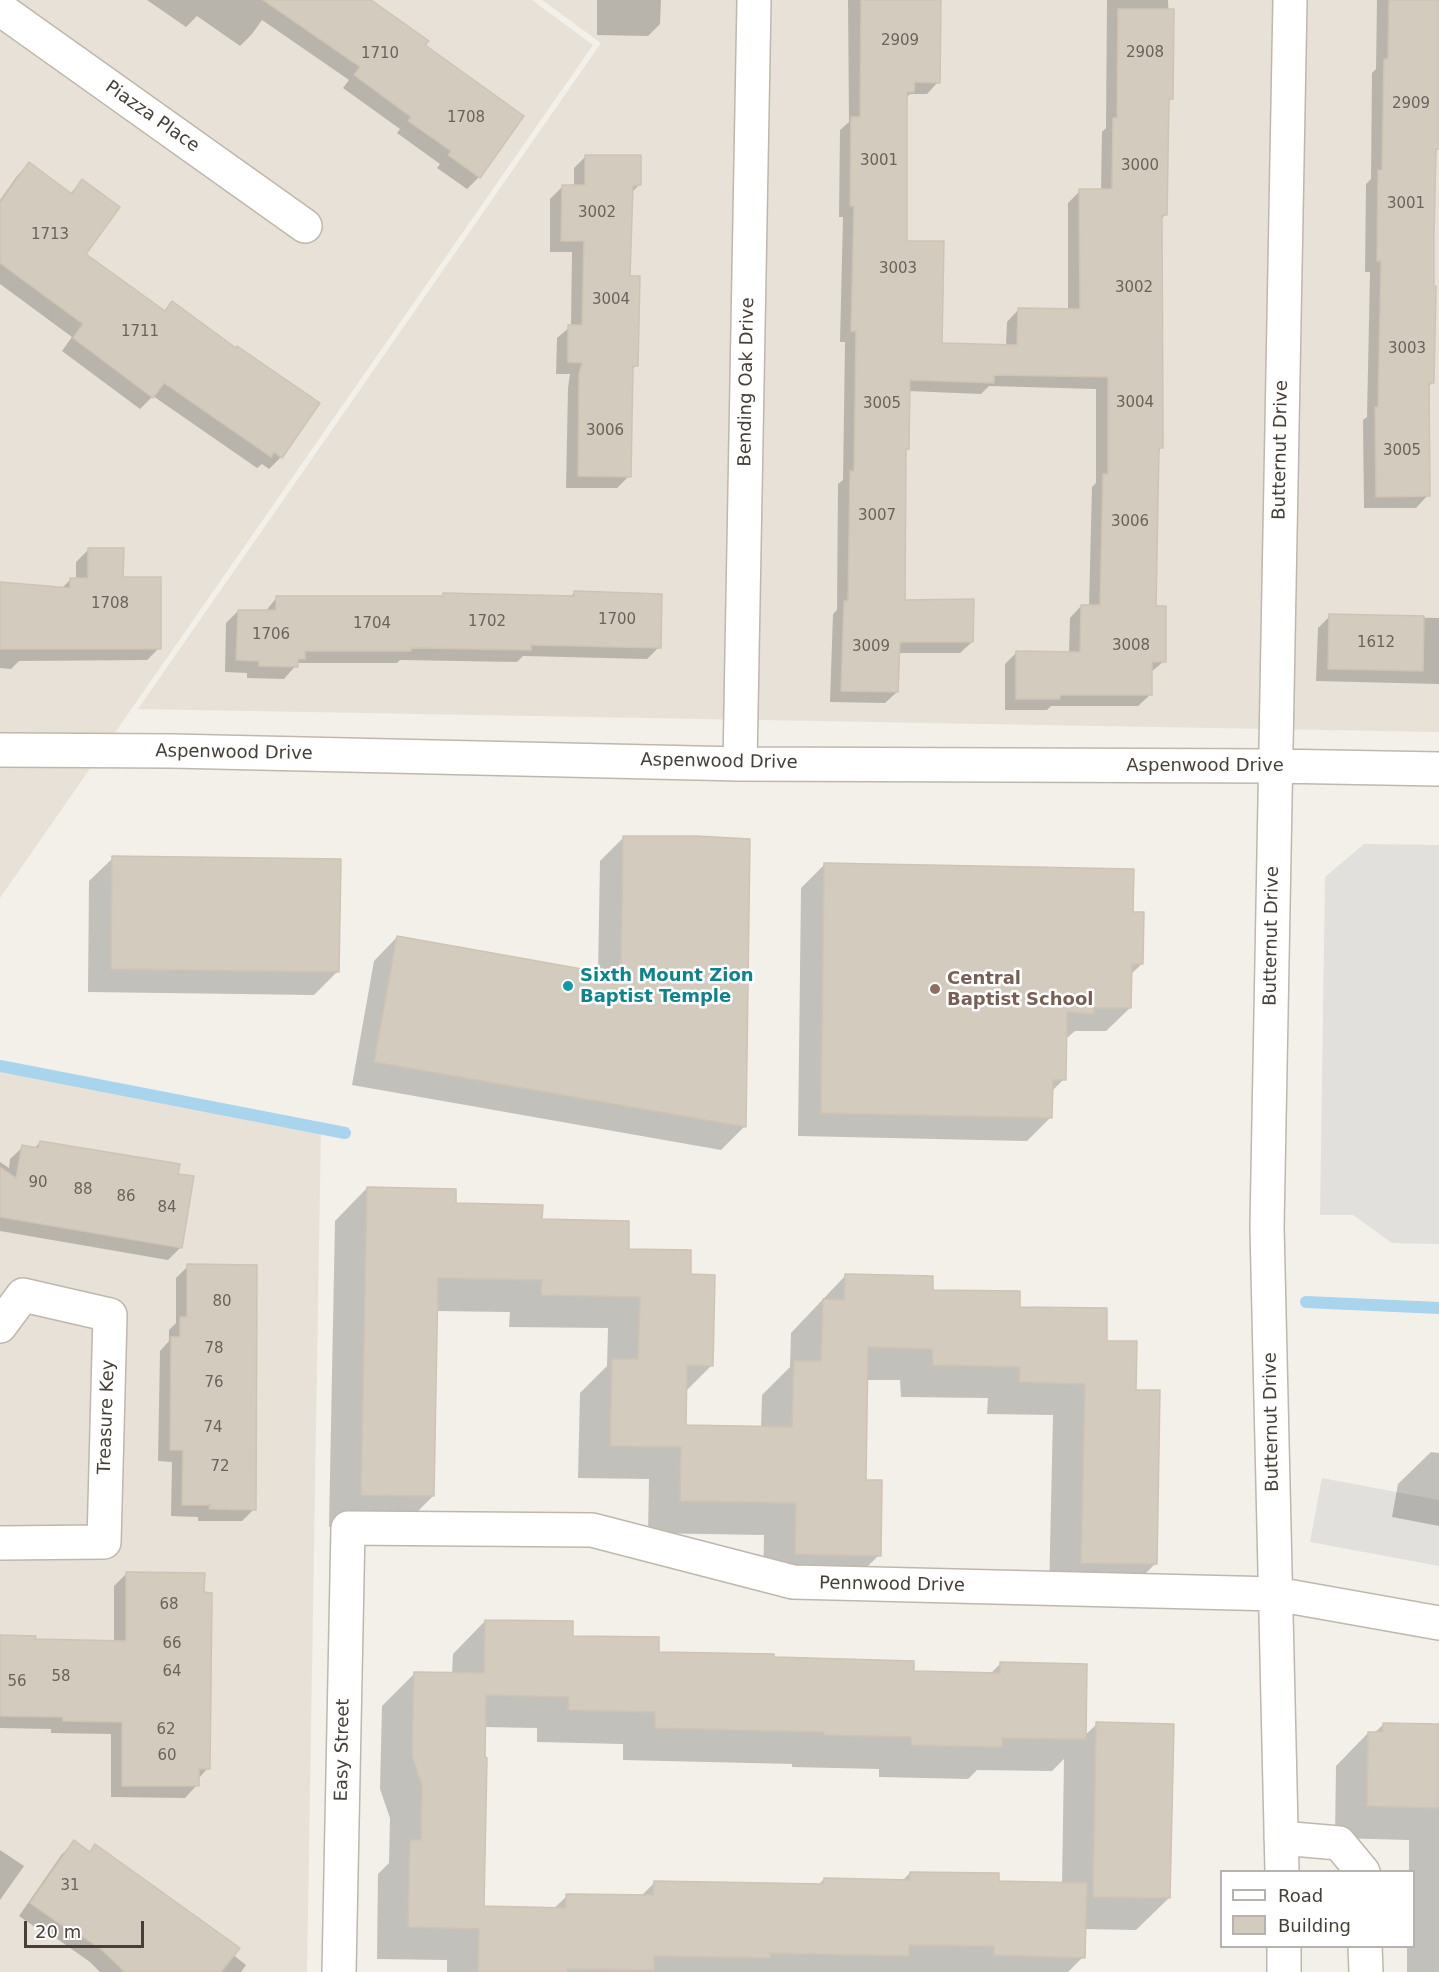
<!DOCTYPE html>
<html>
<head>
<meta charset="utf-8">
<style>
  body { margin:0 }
  #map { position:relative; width:1439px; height:1972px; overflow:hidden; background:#f3f0e9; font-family:"DejaVu Sans",sans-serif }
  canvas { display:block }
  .legend { position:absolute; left:1220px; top:1870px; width:195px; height:78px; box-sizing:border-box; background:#fff; border:2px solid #b5b3af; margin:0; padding:8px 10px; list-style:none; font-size:18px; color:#474038 }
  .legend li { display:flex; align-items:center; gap:12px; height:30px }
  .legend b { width:30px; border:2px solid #b5b3af }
  .scale { position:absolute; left:24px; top:1921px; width:120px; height:27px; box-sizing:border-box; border:3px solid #474038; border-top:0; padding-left:8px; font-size:18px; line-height:21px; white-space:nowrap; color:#474038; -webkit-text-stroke:4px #fff; paint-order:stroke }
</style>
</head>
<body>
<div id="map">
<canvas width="1439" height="1972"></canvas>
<ul class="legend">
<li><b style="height:8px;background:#fff"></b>Road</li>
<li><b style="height:16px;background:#d4cbbf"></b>Building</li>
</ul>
<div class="scale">20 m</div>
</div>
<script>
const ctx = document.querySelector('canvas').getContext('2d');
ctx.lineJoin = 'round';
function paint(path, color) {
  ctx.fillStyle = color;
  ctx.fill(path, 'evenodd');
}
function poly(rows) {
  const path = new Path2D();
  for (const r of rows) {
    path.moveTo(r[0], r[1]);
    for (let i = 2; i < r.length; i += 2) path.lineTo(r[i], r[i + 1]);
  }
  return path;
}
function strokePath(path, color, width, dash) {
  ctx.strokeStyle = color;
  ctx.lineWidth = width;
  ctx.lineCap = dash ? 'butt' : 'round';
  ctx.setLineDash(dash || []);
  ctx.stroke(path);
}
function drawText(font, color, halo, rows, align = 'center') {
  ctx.font = font + ' "DejaVu Sans",sans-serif';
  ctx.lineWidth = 5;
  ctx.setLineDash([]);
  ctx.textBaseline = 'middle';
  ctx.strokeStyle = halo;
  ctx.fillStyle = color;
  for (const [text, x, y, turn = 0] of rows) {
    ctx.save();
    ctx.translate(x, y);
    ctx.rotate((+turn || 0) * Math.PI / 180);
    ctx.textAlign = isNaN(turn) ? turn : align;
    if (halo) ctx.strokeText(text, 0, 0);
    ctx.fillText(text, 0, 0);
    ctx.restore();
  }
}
const residential = poly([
  [0,0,532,0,593,45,0,898],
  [542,0,1439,0,1439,732,138,709,601,43],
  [0,1068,321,1125,307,1972,0,1972]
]);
const parking = poly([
  [1364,844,1439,845,1439,1244,1392,1243,1353,1215,1320,1215,1325,877],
  [1322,1478,1439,1500,1439,1566,1310,1542]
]);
const shadow = poly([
  [147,0,369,0,423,45,479,177,467,189,437,168,440,164,397,133,400,129,343,88,349,80,262,20,252,34,240,46,197,16,186,27],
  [597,0,661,0,660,24,648,36,597,35],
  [848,0,939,0,938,82,927,94,910,94,906,98,905,242,940,344,1006,346,1007,322,1018,310,1068,310,1068,203,1080,191,1101,191,1102,132,1106,128,1107,0,1168,0,1172,98,1168,102,1166,214,1161,219,1161,448,1158,451,1154,607,1164,661,1150,673,1150,695,1138,706,1051,706,1047,710,1005,710,1005,664,1017,652,1069,653,1070,618,1081,606,1089,606,1092,487,1096,483,1096,389,989,386,981,394,908,391,907,448,905,450,903,601,972,642,960,653,898,653,897,692,885,703,830,702,833,614,837,610,838,484,843,480,845,342,840,342,843,217,839,217,840,130,849,122],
  [1377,0,1439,0,1438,149,1434,153,1433,382,1427,388,1428,495,1416,508,1364,508,1363,420,1367,417,1370,272,1365,272,1366,184,1371,179,1372,73,1376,69],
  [586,156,639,185,632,192,629,277,636,365,632,370,629,476,617,488,566,488,568,388,570,374,556,374,557,338,571,326,572,252,550,252,550,199,562,187,574,187,574,168],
  [29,164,70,194,82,181,84,254,164,312,173,303,281,457,269,469,262,464,257,468,153,396,140,409,62,351,72,337,0,284,0,200,17,176],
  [89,549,122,579,159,648,147,660,19,661,11,669,0,668,0,583,61,589,71,579,76,579,76,562],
  [574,593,659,647,647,659,523,656,517,662,400,660,397,663,298,663,284,679,247,678,247,673,225,672,226,623,238,611,265,612,277,597,441,598,443,595,570,597],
  [1330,616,1439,618,1439,684,1316,681,1318,628],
  [623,838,744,1127,721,1150,352,1085,374,961,397,937,598,973,600,861],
  [113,858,337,972,314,995,88,992,89,881],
  [824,865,1132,913,1142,964,1130,975,1130,1008,1106,1031,1075,1031,1068,1037,1065,1037,1064,1079,1051,1092,1051,1117,1027,1141,798,1136,801,888],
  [40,1142,177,1175,181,1247,168,1260,0,1231,0,1162,9,1168,10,1159,23,1147,34,1149],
  [367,1188,540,1221,627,1251,690,1276,712,1365,685,1392,684,1426,761,1428,762,1395,790,1367,791,1333,845,1276,1018,1308,1105,1342,1135,1391,1156,1563,1123,1596,1049,1594,1053,1415,987,1414,988,1398,901,1397,900,1380,866,1380,864,1482,879,1555,847,1587,763,1586,764,1535,648,1533,649,1479,578,1478,580,1393,607,1366,608,1328,509,1327,510,1312,436,1311,433,1496,401,1528,329,1527,335,1221],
  [188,1266,254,1509,242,1521,198,1521,198,1517,171,1516,172,1462,158,1461,160,1351,169,1341,169,1330,176,1323,176,1278],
  [1431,1452,1439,1453,1439,1526,1392,1517,1398,1484],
  [127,1573,208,1768,198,1779,197,1785,185,1798,111,1797,111,1734,51,1733,51,1729,0,1728,0,1637,34,1641,114,1642,114,1586],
  [485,1621,657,1653,772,1659,912,1672,990,1674,1000,1664,1084,1736,1097,1724,1169,1898,1136,1930,1084,1929,1083,1957,1068,1972,447,1972,447,1960,377,1959,378,1874,389,1863,390,1818,380,1789,382,1706,415,1673,452,1674,453,1654],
  [484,1727,537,1728,537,1742,623,1744,623,1760,792,1764,792,1767,879,1769,879,1777,968,1779,977,1770,1052,1771,1064,1759,1062,1884,997,1883,910,1873,902,1881,824,1879,818,1885,654,1883,640,1897,567,1896,553,1909,482,1908],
  [1384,1724,1439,1725,1439,1972,1407,1972,1407,1946,1414,1946,1414,1872,1409,1872,1409,1840,1335,1838,1336,1766,1368,1733,1374,1733],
  [75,1842,89,1852,95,1846,246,1965,241,1972,100,1972,90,1962,56,1938,54,1940,19,1916,62,1854],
  [0,1850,24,1866,0,1900]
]);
const stream = poly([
  [0,1066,345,1133],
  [1306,1302,1439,1308]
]);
const building = poly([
  [263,0,371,0,429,41,425,45,524,116,480,178,448,155,451,151,408,121,411,117,354,75,360,67,263,0],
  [861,0,941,0,940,83,915,82,914,92,907,92,907,241,944,241,942,343,1017,345,1018,308,1080,309,1079,189,1112,189,1113,118,1117,118,1118,9,1174,9,1173,99,1169,99,1167,215,1162,215,1163,448,1159,448,1156,606,1166,606,1166,662,1152,662,1152,695,1060,695,1060,699,1016,699,1016,651,1080,652,1081,605,1100,605,1103,474,1108,474,1108,377,994,375,994,383,910,380,909,449,906,449,905,600,974,599,973,642,900,642,898,692,841,691,844,601,848,601,850,471,854,471,856,331,851,331,854,206,850,206,851,117,860,117,861,0],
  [1389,0,1439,0,1439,149,1436,149,1434,236,1434,286,1436,286,1434,383,1429,383,1430,496,1376,497,1375,407,1378,407,1381,261,1377,261,1378,170,1382,170,1384,59,1388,59,1389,0],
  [585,155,641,155,641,185,633,186,630,276,640,276,638,366,633,366,631,477,578,476,579,374,582,363,568,362,568,325,582,325,584,241,561,241,562,185,585,185,585,155],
  [29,162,72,194,82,179,120,207,86,254,165,311,172,301,236,348,237,346,320,403,282,458,274,452,271,457,164,383,153,398,73,338,83,324,0,263,0,202,29,162],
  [88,548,124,548,123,577,161,577,161,649,0,649,0,582,70,588,70,578,88,578,88,548],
  [574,591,662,594,661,648,531,645,531,650,411,648,411,651,305,651,305,659,298,659,298,667,259,666,259,661,236,660,238,610,276,610,276,596,443,596,443,593,574,596,574,591],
  [1329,614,1424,616,1423,671,1328,669,1329,614],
  [623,836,696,836,750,839,746,1127,374,1062,397,936,621,976,623,836],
  [112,856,341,859,339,972,111,969,112,856],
  [824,863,1134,869,1133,912,1144,912,1143,964,1132,964,1131,1008,1094,1008,1094,1014,1067,1012,1066,1080,1053,1080,1052,1118,821,1113,824,863],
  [40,1141,180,1164,178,1174,194,1176,182,1248,0,1217,0,1167,16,1178,22,1145,38,1148,40,1141],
  [367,1187,456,1189,456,1203,543,1205,542,1219,629,1221,629,1249,691,1250,691,1274,715,1275,713,1366,687,1365,686,1425,792,1427,794,1361,821,1361,823,1299,844,1300,845,1274,933,1276,933,1290,1020,1291,1020,1307,1107,1308,1107,1341,1137,1341,1136,1390,1160,1390,1157,1564,1081,1563,1085,1384,1019,1382,1020,1367,933,1365,932,1349,868,1347,866,1480,882,1480,881,1556,795,1554,796,1503,680,1501,681,1447,610,1446,612,1359,638,1359,640,1297,541,1295,542,1280,438,1278,434,1496,361,1495,367,1187],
  [187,1264,257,1265,256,1510,209,1509,210,1505,182,1505,183,1450,170,1450,171,1337,180,1337,180,1317,187,1317,187,1264],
  [126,1572,205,1573,204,1592,212,1593,210,1769,199,1769,199,1786,122,1786,122,1722,63,1721,63,1717,0,1716,0,1635,36,1636,35,1639,126,1641,126,1572],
  [485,1620,573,1621,573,1636,659,1637,659,1652,774,1654,774,1657,914,1661,914,1671,1000,1673,1000,1662,1087,1664,1086,1739,1002,1738,1002,1747,911,1745,911,1737,824,1735,824,1732,655,1728,655,1712,568,1710,569,1697,486,1695,485,1757,487,1758,484,1906,566,1908,566,1894,653,1895,654,1881,823,1884,824,1878,910,1880,910,1872,999,1873,999,1881,1087,1883,1085,1958,994,1955,994,1946,909,1945,909,1956,770,1953,770,1958,654,1956,654,1970,567,1969,567,1972,478,1972,479,1929,408,1927,410,1840,421,1840,422,1785,412,1756,414,1672,484,1673,485,1620],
  [1096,1722,1174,1724,1170,1898,1093,1897,1096,1722],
  [1383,1723,1439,1724,1439,1808,1367,1806,1368,1732,1383,1732,1383,1723],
  [74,1840,90,1852,95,1844,240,1948,221,1972,125,1972,102,1950,69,1927,67,1929,30,1903,74,1840]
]);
const minor = poly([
  [0,9,305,226],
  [0,750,172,751,740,764,1275,766,1439,769],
  [740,764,754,0],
  [0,1326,23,1295,110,1315,104,1542,0,1543],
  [1281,1838,1339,1843,1363,1872],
  [1282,1872,1267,1227,1290,0],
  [1284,1946,1284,1972],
  [1365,1946,1366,1972],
  [339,1972,348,1528,592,1530,793,1582,1276,1594,1439,1623]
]);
const markers = [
  [568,986,6,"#0f9aa8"],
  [935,989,6,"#8d6e63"]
];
const numberNames = [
  ["2909",900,41],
  ["2908",1145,53],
  ["1710",380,54],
  ["2909",1411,104],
  ["1708",466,118],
  ["3001",879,161],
  ["3000",1140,166],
  ["3001",1406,204],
  ["3002",597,213],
  ["1713",50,235],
  ["3003",898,269],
  ["3002",1134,288],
  ["3004",611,300],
  ["1711",140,332],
  ["3003",1407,349],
  ["3004",1135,403],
  ["3005",882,404],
  ["3006",605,431],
  ["3005",1402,451],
  ["3007",877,516],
  ["3006",1130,522],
  ["1708",110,604],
  ["1700",617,620],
  ["1702",487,622],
  ["1704",372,624],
  ["1706",271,635],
  ["1612",1376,643],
  ["3008",1131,646],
  ["3009",871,647],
  ["90",38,1183],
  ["88",83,1190],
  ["86",126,1197],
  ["84",167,1208],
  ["80",222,1302],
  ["78",214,1349],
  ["76",214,1383],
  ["74",213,1428],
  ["72",220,1467],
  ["68",169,1605],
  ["66",172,1644],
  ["64",172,1672],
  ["58",61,1677],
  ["56",17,1682],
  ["62",166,1730],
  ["60",167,1756],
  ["31",70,1886]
];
const streetNames = [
  ["Piazza Place",152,117,35],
  ["Bending Oak Drive",747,382,-89],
  ["Butternut Drive",1281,450,-89],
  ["Aspenwood Drive",234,753,1],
  ["Aspenwood Drive",719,762,1],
  ["Aspenwood Drive",1205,766],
  ["Butternut Drive",1272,936,-89],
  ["Treasure Key",107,1417,-88],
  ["Butternut Drive",1272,1422,-91],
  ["Pennwood Drive",892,1585,1],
  ["Easy Street",343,1750,-89]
];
const cultureNames = [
  ["Sixth Mount Zion",580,976],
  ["Baptist Temple",580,997]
];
const educationNames = [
  ["Central",947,979],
  ["Baptist School",947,1000]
];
paint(residential, '#e7e1d7');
paint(parking, '#e2e0dd');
paint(shadow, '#0003');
strokePath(stream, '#a9d4ed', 12);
paint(building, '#d4cbbf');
strokePath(building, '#cfc3b2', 1.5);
strokePath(minor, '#bfb7ac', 36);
strokePath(minor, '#fff', 33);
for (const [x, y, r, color] of markers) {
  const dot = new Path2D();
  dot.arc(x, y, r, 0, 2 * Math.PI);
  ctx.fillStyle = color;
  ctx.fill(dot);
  strokePath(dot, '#fff', 2);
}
drawText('15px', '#6a635a', null, numberNames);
drawText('18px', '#474038', '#fff', streetNames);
drawText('bold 18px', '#0d838f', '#fff', cultureNames, 'left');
drawText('bold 18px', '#785e54', '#fff', educationNames, 'left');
</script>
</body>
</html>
